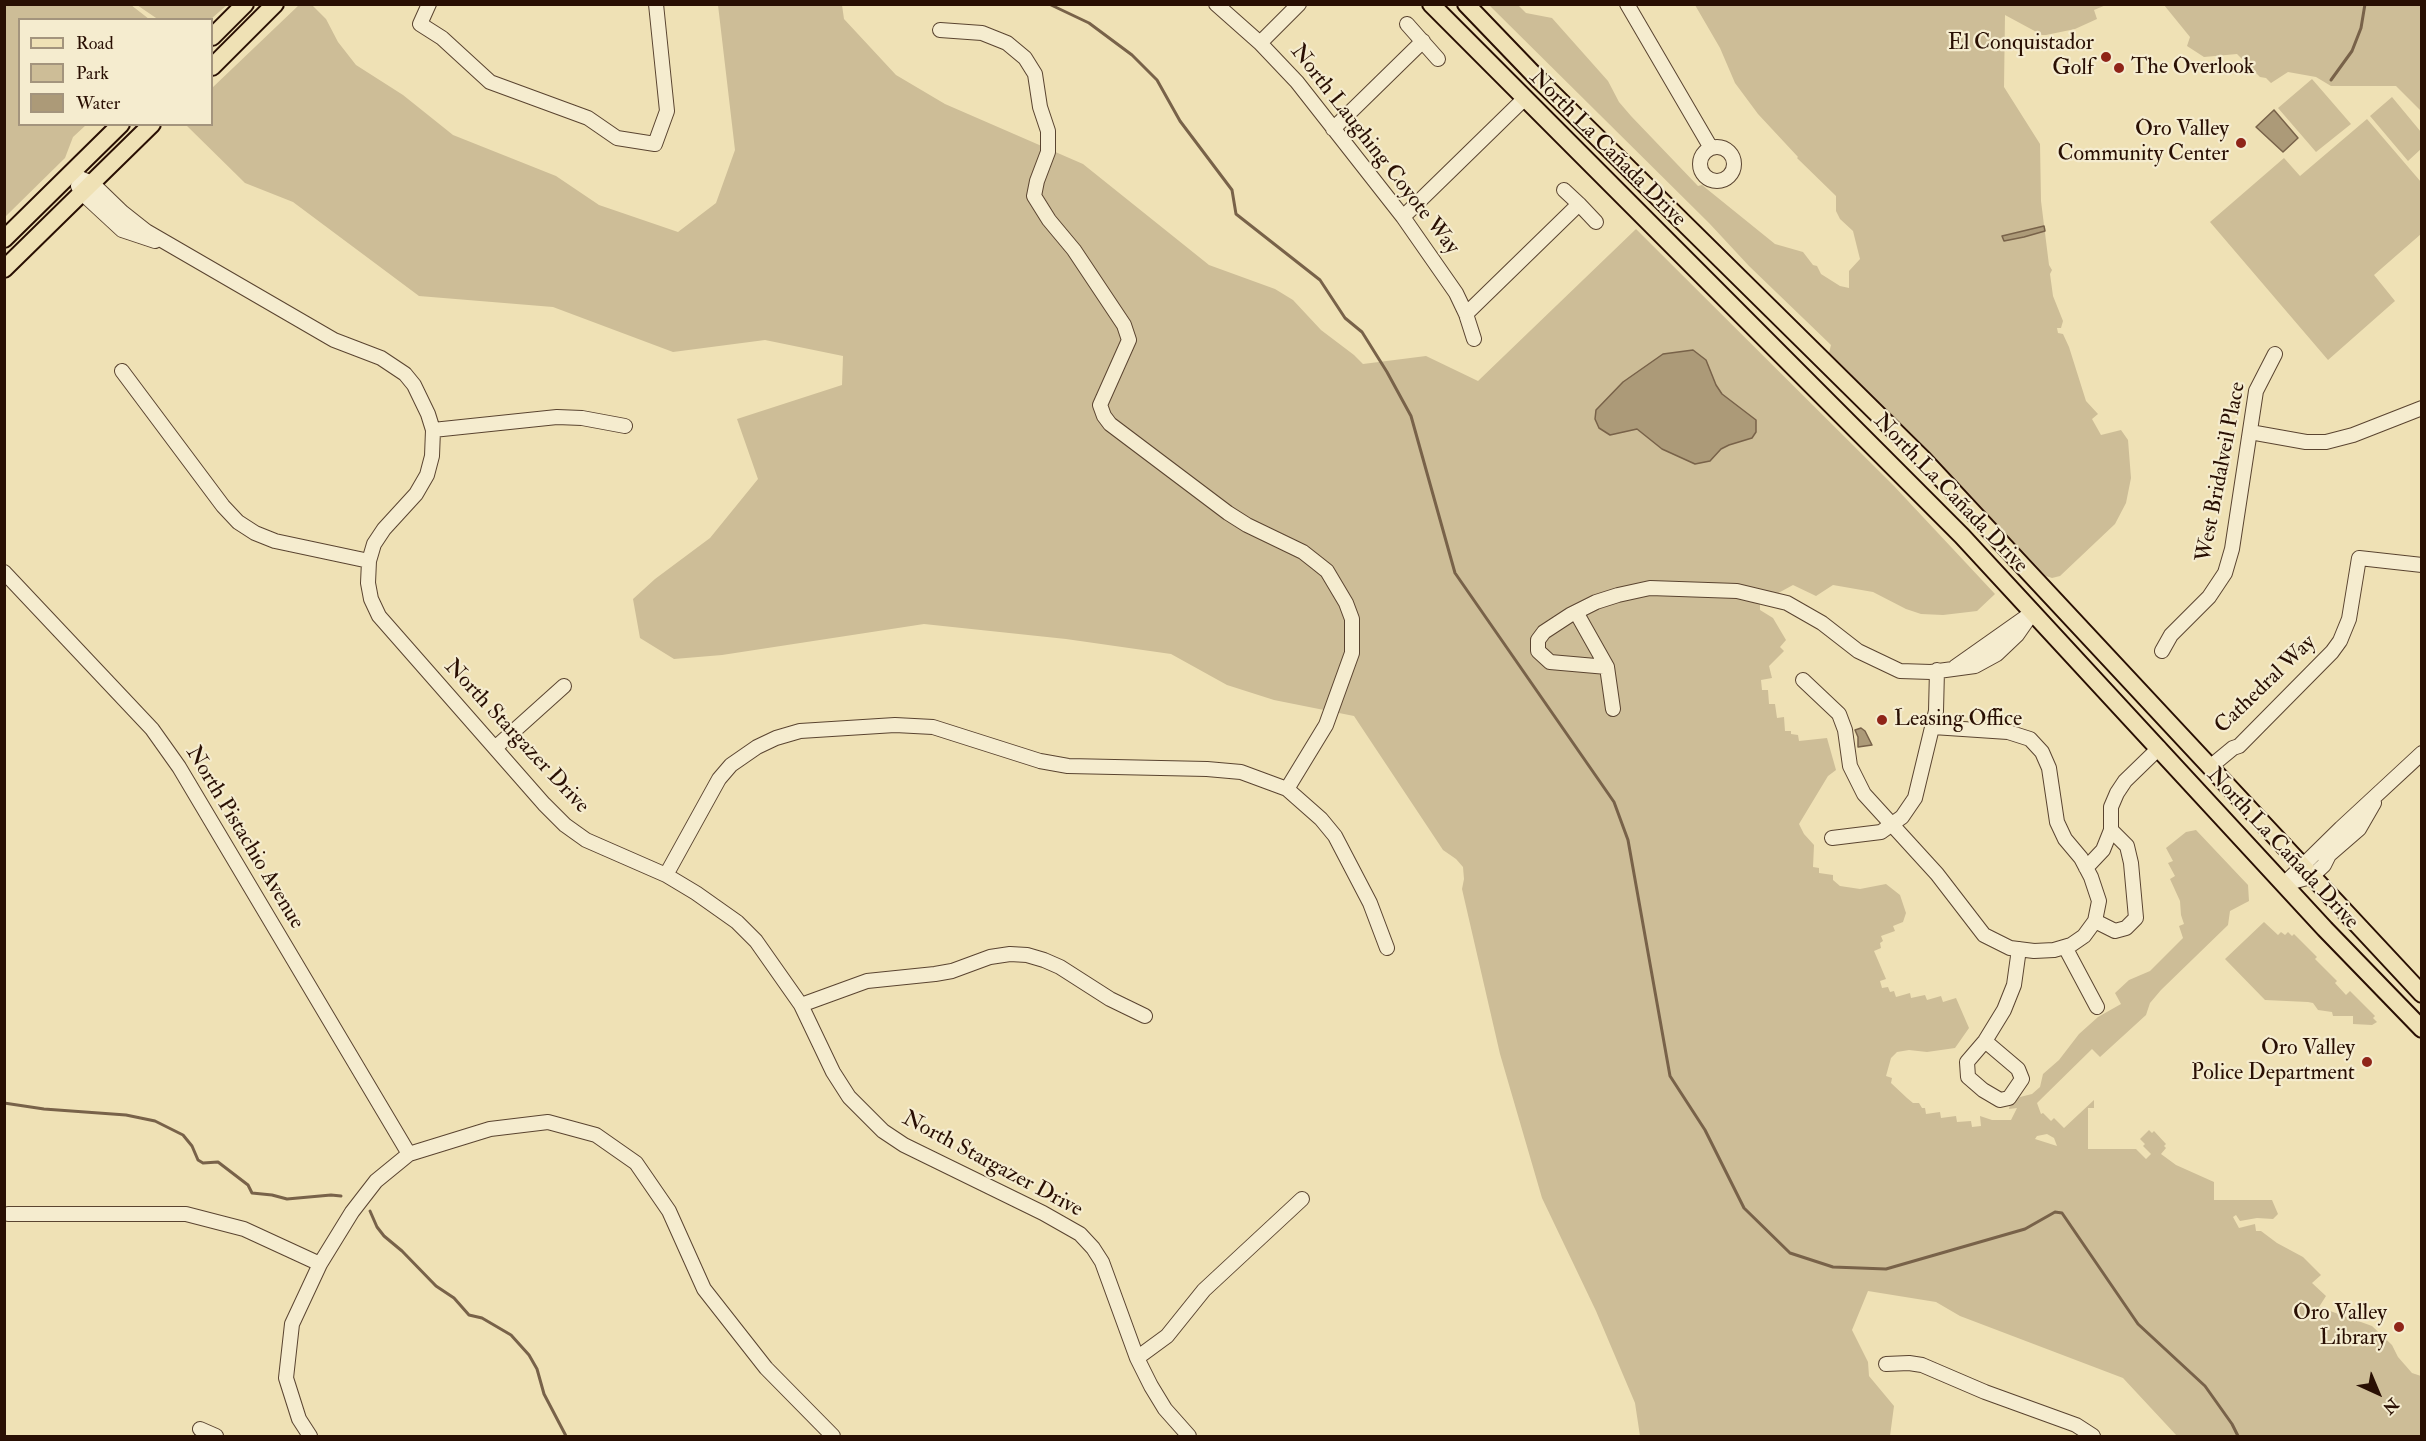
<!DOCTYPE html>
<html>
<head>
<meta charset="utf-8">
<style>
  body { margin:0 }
  #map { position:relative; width:2426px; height:1441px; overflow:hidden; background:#efe1b5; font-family:"IM FELL Double Pica",serif }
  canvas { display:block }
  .frame { position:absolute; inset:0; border:6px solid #290f03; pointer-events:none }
  .legend { position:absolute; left:18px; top:18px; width:195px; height:108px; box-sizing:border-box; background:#f5eccf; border:2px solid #a3947d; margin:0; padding:8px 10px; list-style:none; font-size:18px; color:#290f03 }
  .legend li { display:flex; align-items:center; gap:12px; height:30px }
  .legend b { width:30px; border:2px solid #a3947d }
  .north { position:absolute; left:2348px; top:1363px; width:60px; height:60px; -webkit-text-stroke:4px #f5eccf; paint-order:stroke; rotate:136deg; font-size:16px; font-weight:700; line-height:24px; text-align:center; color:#290f03 }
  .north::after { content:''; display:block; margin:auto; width:21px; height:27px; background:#290f03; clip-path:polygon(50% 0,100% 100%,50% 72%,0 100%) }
</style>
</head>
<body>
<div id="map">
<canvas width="2426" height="1441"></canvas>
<div class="frame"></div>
<ul class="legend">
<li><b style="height:8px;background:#efe1b5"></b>Road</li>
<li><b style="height:16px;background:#cdbd97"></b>Park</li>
<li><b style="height:16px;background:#ac9a78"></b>Water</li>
</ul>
<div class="north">N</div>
</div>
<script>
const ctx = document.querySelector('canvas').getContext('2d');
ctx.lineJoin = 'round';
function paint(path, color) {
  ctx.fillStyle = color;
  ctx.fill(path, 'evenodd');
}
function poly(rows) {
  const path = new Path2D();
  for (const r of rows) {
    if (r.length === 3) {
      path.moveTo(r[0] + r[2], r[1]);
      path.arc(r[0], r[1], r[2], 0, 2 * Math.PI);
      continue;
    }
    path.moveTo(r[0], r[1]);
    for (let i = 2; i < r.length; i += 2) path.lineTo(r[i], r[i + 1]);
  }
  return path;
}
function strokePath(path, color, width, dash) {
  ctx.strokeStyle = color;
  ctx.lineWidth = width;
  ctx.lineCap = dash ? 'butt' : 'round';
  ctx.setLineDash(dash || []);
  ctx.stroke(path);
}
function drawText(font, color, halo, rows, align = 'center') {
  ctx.font = font + ' "IM FELL Double Pica",serif';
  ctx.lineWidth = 4.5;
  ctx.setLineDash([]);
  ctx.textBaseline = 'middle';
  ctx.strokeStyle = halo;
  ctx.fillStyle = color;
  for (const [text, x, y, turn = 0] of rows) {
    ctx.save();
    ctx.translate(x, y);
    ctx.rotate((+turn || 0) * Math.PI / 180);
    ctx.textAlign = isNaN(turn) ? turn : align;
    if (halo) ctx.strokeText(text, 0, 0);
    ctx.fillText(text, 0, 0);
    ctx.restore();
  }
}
const green = poly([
  [5,4,131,5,149,19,20,20,20,124,86,125,73,137,65,158,5,217],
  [137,5,227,4,227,5,211,19,159,20],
  [299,5,312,5,326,19,338,42,356,65,403,95,453,135,556,176,599,205,678,232,716,203,735,150,718,5,842,5,844,19,896,75,945,104,1083,164,1209,265,1275,289,1293,300,1321,330,1354,355,1363,364,1426,356,1478,381,1636,229,1894,486,1995,594,1977,611,1943,615,1921,614,1906,609,1873,592,1833,585,1816,596,1793,585,1760,603,1760,610,1773,618,1786,640,1780,647,1784,651,1769,666,1772,678,1761,680,1762,690,1768,690,1769,704,1775,704,1777,718,1784,717,1785,731,1791,731,1791,734,1798,735,1799,741,1827,738,1836,770,1828,776,1799,824,1804,834,1814,845,1813,867,1819,868,1819,873,1833,875,1833,880,1840,886,1860,889,1886,884,1900,895,1906,913,1903,922,1893,926,1895,931,1881,936,1883,941,1880,943,1881,948,1874,951,1886,979,1880,981,1882,988,1888,987,1890,992,1894,991,1896,997,1910,993,1911,998,1925,995,1927,1000,1941,996,1943,1002,1956,998,1969,1028,1955,1048,1927,1052,1909,1050,1897,1052,1891,1058,1886,1076,1892,1078,1891,1083,1907,1098,1913,1103,1919,1103,1922,1108,1925,1108,1926,1114,1940,1112,1941,1118,1956,1116,1957,1122,1971,1121,1972,1127,1981,1126,1980,1116,1992,1120,2011,1120,2017,1108,2009,1109,2010,1104,2020,1097,2032,1094,2040,1087,2043,1074,2059,1060,2079,1034,2098,1017,2121,1004,2115,993,2129,980,2150,971,2183,938,2179,926,2184,924,2181,915,2180,901,2170,879,2175,876,2168,863,2173,861,2166,848,2186,832,2196,830,2248,885,2249,901,2230,911,2228,925,2161,990,2150,1003,2146,1015,2100,1057,2092,1049,2037,1103,2041,1114,2043,1113,2051,1121,2054,1118,2064,1128,2094,1100,2094,1108,2088,1108,2088,1149,2136,1149,2146,1159,2151,1154,2143,1146,2145,1144,2140,1139,2149,1130,2152,1133,2154,1131,2166,1144,2164,1146,2166,1148,2161,1154,2176,1165,2214,1182,2214,1200,2272,1200,2278,1214,2273,1219,2257,1218,2240,1221,2236,1215,2233,1217,2239,1228,2255,1224,2256,1231,2261,1231,2277,1243,2303,1257,2321,1275,2312,1283,2326,1296,2319,1307,2372,1326,2392,1345,2398,1357,2412,1373,2421,1376,2421,1436,2177,1436,2123,1378,1960,1316,1936,1302,1868,1291,1852,1330,1868,1362,1869,1376,1894,1406,1890,1436,1640,1436,1635,1403,1596,1311,1542,1198,1500,1054,1462,889,1464,879,1463,867,1456,859,1443,850,1354,716,1274,700,1227,685,1171,654,1066,639,924,624,722,655,674,659,640,638,633,599,655,579,710,538,758,479,737,419,842,385,843,356,765,340,673,352,553,307,419,296,293,202,245,183,186,125,212,124,212,88],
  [2047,1134,2054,1138,2057,1146,2035,1139,2037,1136],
  [1489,5,1518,5,1526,13,1552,18,1608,81,1619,102,1631,116,1698,186,1702,185,1775,244,1803,252,1813,265,1817,266,1821,274,1840,286,1849,288,1849,271,1860,259,1853,231,1840,219,1836,211,1836,196,1797,158,1798,157,1758,114,1735,83,1720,48,1695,5,2106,5,2094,10,2097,19,2075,29,2046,35,2042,35,2005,15,2004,87,2040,144,2041,201,2049,265,2052,270,2050,274,2053,296,2063,321,2061,328,2057,328,2058,333,2063,334,2069,347,2086,401,2098,414,2092,419,2101,435,2121,430,2128,440,2131,478,2126,503,2115,524,2060,576,2052,578,2046,576,1954,478,1829,353,1831,345,1749,266,1709,223],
  [2164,5,2421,5,2421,111,2396,86,2331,86,2316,77,2288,72,2271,83,2266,78,2260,77,2237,54,2204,57,2187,46,2190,37],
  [2312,79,2351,124,2316,152,2278,108],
  [2392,97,2421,132,2421,149,2408,161,2370,116],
  [2367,119,2421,182,2421,234,2374,275,2395,301,2328,360,2210,222,2284,158,2300,176],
  [2264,922,2278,935,2281,932,2285,935,2288,932,2292,936,2294,934,2317,957,2315,959,2337,981,2335,983,2346,995,2350,991,2375,1016,2373,1018,2377,1022,2372,1025,2353,1024,2353,1016,2333,1016,2332,1012,2318,1010,2313,1003,2308,1002,2265,1000,2225,959]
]);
const water = poly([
  [2274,110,2298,138,2283,152,2256,127,2274,110],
  [2044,226,2045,231,2024,237,2004,241,2002,236,2044,226],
  [1693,350,1706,360,1716,385,1722,394,1756,420,1756,432,1752,438,1729,445,1721,449,1710,461,1695,464,1662,449,1637,429,1610,435,1599,428,1595,419,1596,410,1623,382,1663,354,1693,350],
  [1861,728,1865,731,1872,745,1858,747,1858,737,1855,730,1861,728]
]);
const stream = poly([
  [1049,4,1089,23,1132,55,1157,80,1180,121,1232,190,1236,214,1320,280,1345,318,1362,332,1387,372,1411,416,1455,573,1614,802,1628,840,1670,1076,1705,1130,1744,1208,1790,1253,1833,1267,1886,1269,2025,1229,2055,1212,2062,1213,2138,1324,2205,1386,2232,1424,2238,1436],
  [2331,80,2352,51,2361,28,2365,4],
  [4,1103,44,1109,126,1115,155,1121,183,1135,192,1146,198,1160,203,1163,218,1162,248,1185,252,1193,272,1195,287,1199,331,1195,341,1196],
  [370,1211,377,1227,384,1236,402,1251,436,1286,454,1298,469,1315,482,1318,511,1335,529,1355,537,1369,544,1394,566,1436]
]);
const minor = poly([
  [429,4,420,24,442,38,490,82,588,118,617,138,655,144,667,111,656,4],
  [1216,4,1260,43,1297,82,1403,217,1456,293,1466,314,1474,339],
  [1627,4,1711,148],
  [1407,24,1438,59],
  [940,30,982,33,1007,43,1025,58,1035,74,1040,107,1048,131,1048,152,1037,181,1034,196,1049,220,1074,250,1124,325,1129,340,1100,405,1104,416,1110,424,1228,513,1247,525,1303,552,1317,563,1327,571,1346,603,1352,619,1352,653,1326,725,1287,789],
  [1260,43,1299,4],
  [1333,129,1423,41],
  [1717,164,17],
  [70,174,92,183,122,212,146,231,334,340,381,358,405,374,414,385,428,414,433,430,432,456,427,475,416,494,384,529,374,544,369,561,368,583,371,599,379,616,544,804,565,825,586,840,666,875,696,893,737,922,756,941,801,1005,833,1072,849,1097,883,1131,904,1145,1043,1213,1080,1234,1093,1248,1102,1262,1137,1358,1151,1386,1165,1409,1189,1436],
  [78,186,82,193,122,230,155,241],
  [1564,190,1579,204],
  [1403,217,1524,99],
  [1466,314,1579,204,1596,222],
  [122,371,223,506,238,522,255,533,275,541,369,561],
  [433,430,557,417,582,418,625,426],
  [2250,432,2306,442,2326,442,2353,435,2422,408],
  [4,572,152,729,179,767,409,1154],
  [1576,612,1607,667,1613,709],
  [2162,651,2171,635,2209,597,2225,573,2232,549,2256,391,2275,354],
  [1607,667,1550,662,1538,651,1538,640,1544,632,1570,615,1596,602,1618,595,1650,588,1737,591,1787,603,1822,623,1858,651,1900,671,1931,672,1975,666,1997,654,2017,635,2033,612,1955,667],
  [1803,680,1839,714,1845,730,1850,766,1864,794,1937,874,1984,935,2010,948,2034,951,2054,950,2071,945,2084,936,2095,921,2099,901,2091,877,2081,858,2065,839,2057,822,2049,768,2042,752,2030,739,2008,732,1933,727],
  [495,748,564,686],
  [2210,767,2233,748,2239,746,2332,652,2340,641,2349,619,2359,558,2422,565],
  [1832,838,1881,832,1902,817,1915,798,1936,711,1937,670],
  [2086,868,2103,850,2111,830,2111,807,2117,793,2125,781,2159,748],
  [666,875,719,779,731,765,757,747,776,738,800,731,895,725,933,727,1040,761,1068,766,1207,769,1241,772,1287,789,1321,819,1335,836,1370,903,1387,948],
  [2284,884,2341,828,2422,753],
  [2284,884,2311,877,2324,865,2329,855,2359,829,2374,803],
  [2095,921,2115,931,2126,928,2136,918,2131,863,2127,846,2111,830],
  [2065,947,2097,1007],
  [801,1005,867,981,935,974,952,971,990,957,1010,954,1027,955,1044,960,1060,967,1110,999,1145,1016],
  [1985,1041,2018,1069,2022,1079,2009,1098,2000,1100,1983,1090,1968,1077,1967,1062,1985,1041,2004,1010,2014,985,2019,949],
  [8,1214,186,1214,244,1229,320,1264],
  [1137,1358,1167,1336,1204,1290,1302,1199],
  [1886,1364,1909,1363,1922,1365,1985,1392,2076,1425,2093,1436],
  [200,1429,216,1436],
  [310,1436,299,1419,286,1378,292,1324,320,1264,352,1212,376,1181,409,1154,490,1129,548,1122,596,1135,636,1163,669,1211,704,1289,766,1368,833,1436]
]);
const major = poly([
  [1431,4,1962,536,2325,929,2422,1029],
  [1466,4,1540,81,1923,459,2422,994],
  [212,37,245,4],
  [212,67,275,4],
  [4,239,121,124],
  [4,269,152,124]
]);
const markers = [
  [2106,57,6,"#8f2418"],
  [2119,68,6,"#8f2418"],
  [2241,143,6,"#8f2418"],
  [1882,720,6,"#8f2418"],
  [2367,1062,6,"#8f2418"],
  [2399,1327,6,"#8f2418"]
];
const poiNames = [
  ["El Conquistador",2094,44],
  ["Golf",2094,69],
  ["The Overlook",2131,68,"left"],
  ["Oro Valley",2229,130],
  ["Community Center",2229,155],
  ["Leasing Office",1894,720,"left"],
  ["Oro Valley",2355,1049],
  ["Police Department",2355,1074],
  ["Oro Valley",2387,1314],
  ["Library",2387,1339]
];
const streetNames = [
  ["North La Cañada Drive",1607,149,45],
  ["North Laughing Coyote Way",1374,150,52],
  ["West Bridalveil Place",2222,472,-79],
  ["North La Cañada Drive",1950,494,46],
  ["Cathedral Way",2266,685,-44],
  ["North Stargazer Drive",516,737,47],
  ["North Pistachio Avenue",244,838,59],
  ["North La Cañada Drive",2282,849,47],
  ["North Stargazer Drive",992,1165,28]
];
paint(green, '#cdbd97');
paint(water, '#ac9a78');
strokePath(water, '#786249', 1.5);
strokePath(stream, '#786249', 3);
strokePath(minor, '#5a4430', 16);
strokePath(major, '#290f03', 20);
strokePath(minor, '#f5eccf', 14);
strokePath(major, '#efe1b5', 16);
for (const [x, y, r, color] of markers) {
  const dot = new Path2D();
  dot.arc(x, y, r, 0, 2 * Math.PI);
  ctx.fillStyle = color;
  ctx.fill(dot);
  strokePath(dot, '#f5eccf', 2);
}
drawText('22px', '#290f03', '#f5eccf', poiNames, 'right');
drawText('22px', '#290f03', '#f5eccf', streetNames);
</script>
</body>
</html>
